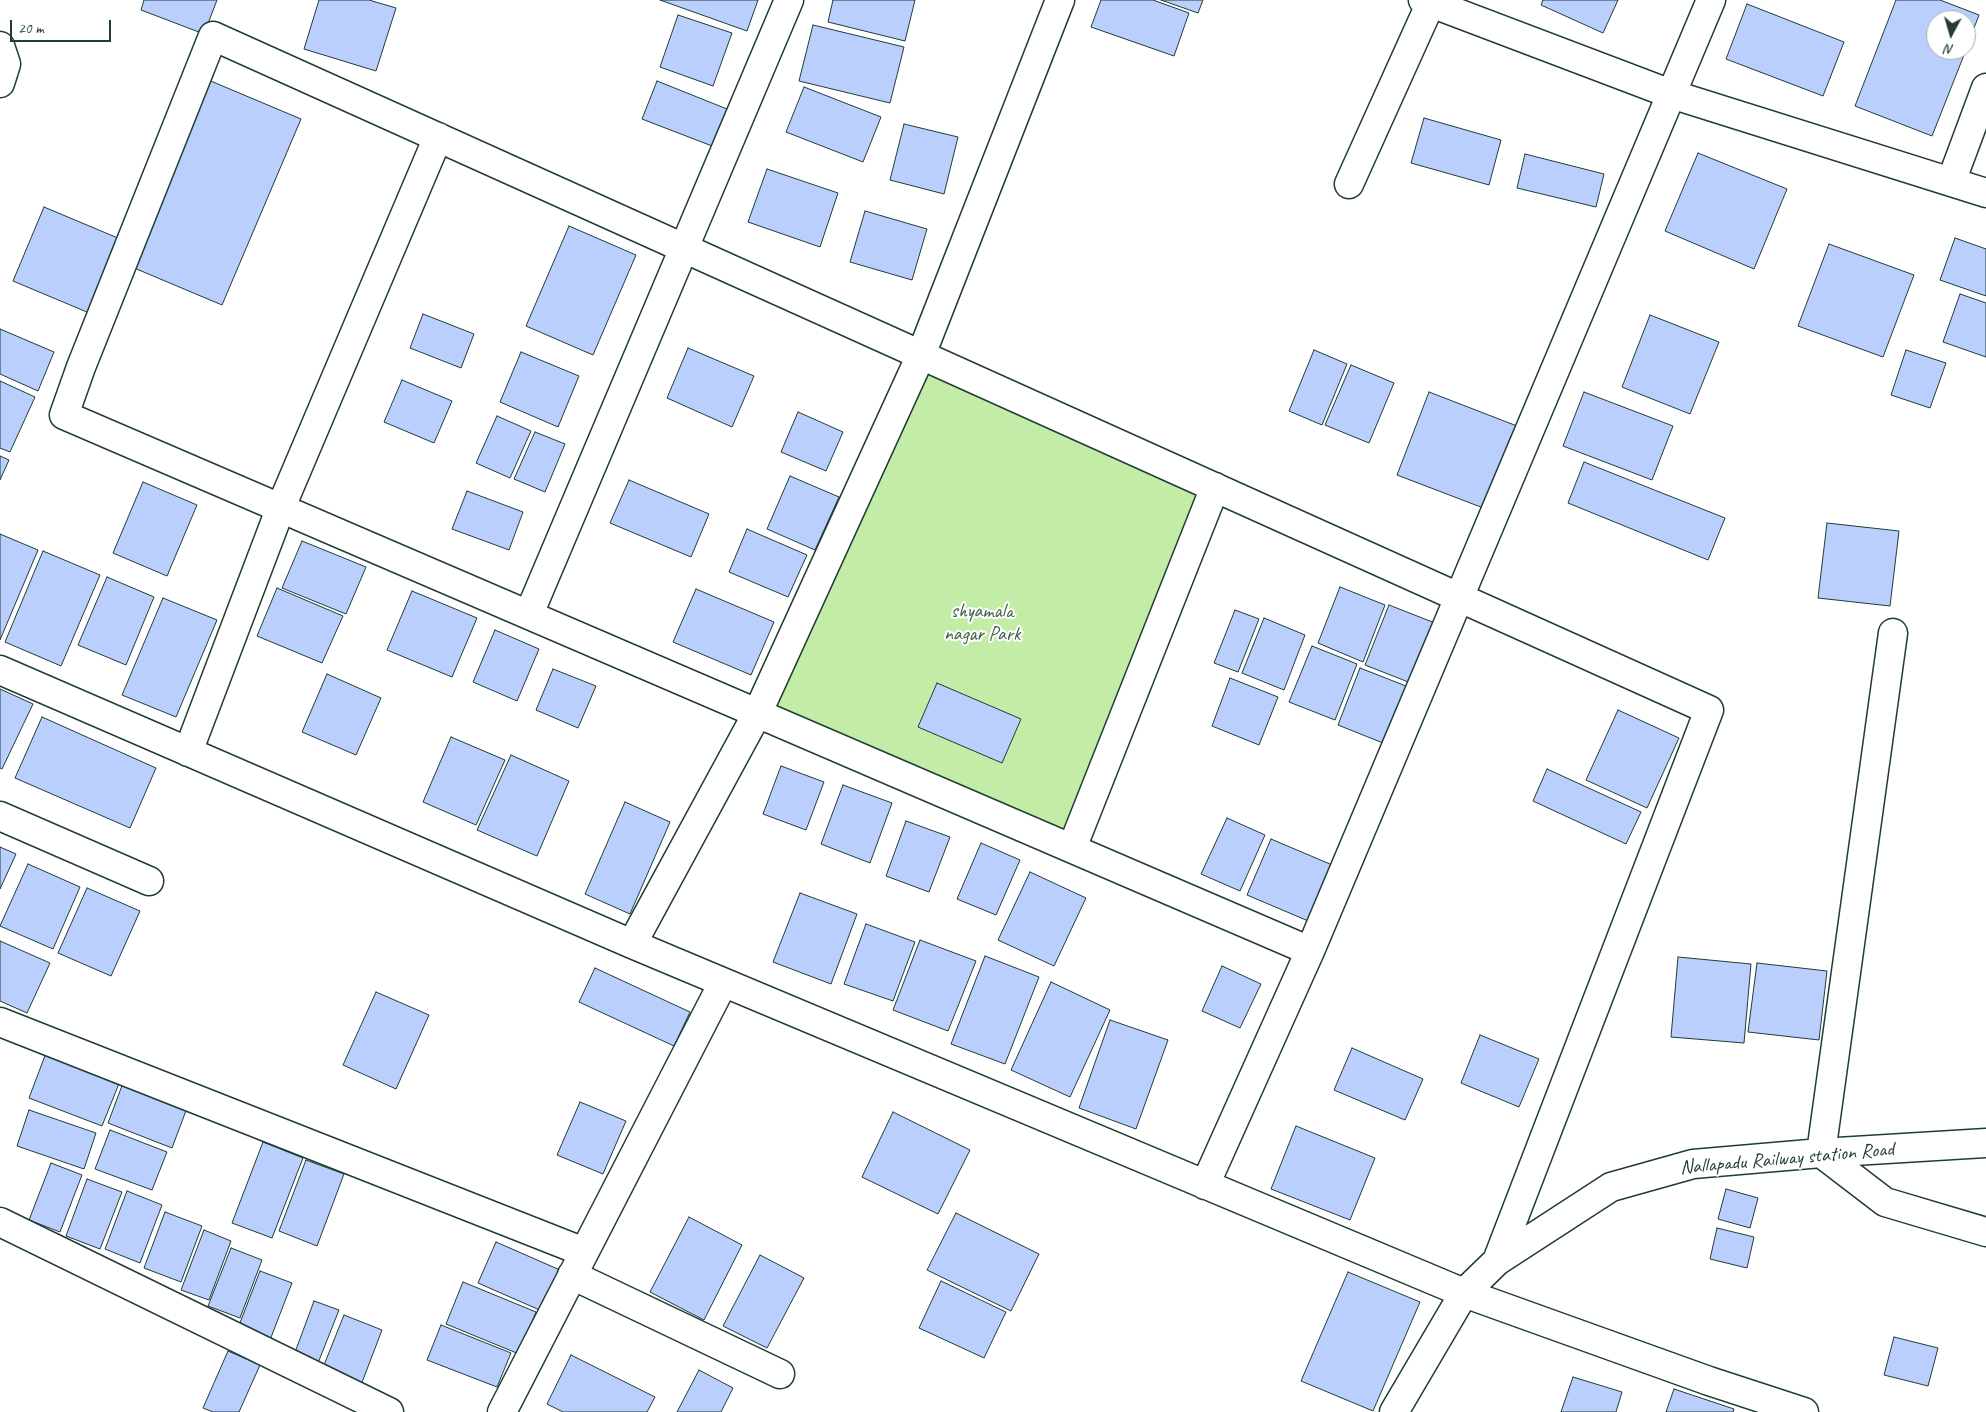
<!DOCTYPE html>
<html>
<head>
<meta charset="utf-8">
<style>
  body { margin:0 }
  #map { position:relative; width:1986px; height:1412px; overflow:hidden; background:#fff; font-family:Caveat,sans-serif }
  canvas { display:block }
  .north { position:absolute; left:1926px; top:10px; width:50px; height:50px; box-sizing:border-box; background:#fff; border:1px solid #a5b1ae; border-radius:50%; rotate:186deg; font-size:14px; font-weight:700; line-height:20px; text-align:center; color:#1f3d34 }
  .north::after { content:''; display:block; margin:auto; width:18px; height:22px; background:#1f3d34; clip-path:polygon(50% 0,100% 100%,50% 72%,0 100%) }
  .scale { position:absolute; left:10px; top:20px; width:101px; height:22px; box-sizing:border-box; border:2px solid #1f3d34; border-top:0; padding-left:6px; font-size:15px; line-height:18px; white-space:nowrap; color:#1f3d34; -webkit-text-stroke:4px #fff; paint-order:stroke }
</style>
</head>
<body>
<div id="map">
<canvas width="1986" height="1412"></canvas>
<div class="north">N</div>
<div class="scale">20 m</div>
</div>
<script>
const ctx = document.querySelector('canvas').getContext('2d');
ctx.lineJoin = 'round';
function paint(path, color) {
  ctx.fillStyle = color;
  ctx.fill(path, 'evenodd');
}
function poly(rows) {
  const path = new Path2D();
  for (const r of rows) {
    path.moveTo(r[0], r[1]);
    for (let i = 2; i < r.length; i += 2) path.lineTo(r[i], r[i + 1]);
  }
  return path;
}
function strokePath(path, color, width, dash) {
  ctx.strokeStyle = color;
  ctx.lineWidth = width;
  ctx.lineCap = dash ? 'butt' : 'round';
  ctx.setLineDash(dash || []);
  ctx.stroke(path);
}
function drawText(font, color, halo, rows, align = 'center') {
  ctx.font = font + ' Caveat,sans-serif';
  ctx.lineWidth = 4;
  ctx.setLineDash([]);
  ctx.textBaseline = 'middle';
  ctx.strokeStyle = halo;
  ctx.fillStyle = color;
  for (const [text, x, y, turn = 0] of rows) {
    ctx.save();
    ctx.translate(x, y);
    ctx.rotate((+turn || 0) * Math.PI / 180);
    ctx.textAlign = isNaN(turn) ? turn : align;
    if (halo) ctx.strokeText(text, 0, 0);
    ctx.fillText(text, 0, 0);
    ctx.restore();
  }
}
const green = poly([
  [921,355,1215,487,1072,848,758,712]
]);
const building = poly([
  [144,0,217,0,204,34,141,10,144,0],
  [319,0,369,0,396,8,376,71,304,49,319,0],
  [660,0,758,0,747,31,660,0],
  [833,0,915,0,905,41,828,22,833,0],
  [1101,0,1153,0,1189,13,1174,56,1091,27,1101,0],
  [1161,0,1203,0,1198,13,1161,0],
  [1543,0,1618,0,1603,33,1541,5,1543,0],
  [1896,0,1940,0,1979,15,1966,49,1966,20,1936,20,1936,50,1966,50,1932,136,1855,106,1896,0],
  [1747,4,1844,42,1823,96,1726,59,1747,4],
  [678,15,732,33,713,86,660,67,678,15],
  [813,25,904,47,890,103,799,81,813,25],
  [206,79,301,119,222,305,127,265,206,79],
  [657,81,727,109,712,146,642,119,657,81],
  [804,87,881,117,863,162,786,132,804,87],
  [1424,118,1501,140,1489,185,1411,163,1424,118],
  [904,124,958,137,944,194,890,180,904,124],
  [1698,153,1787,189,1754,269,1665,231,1698,153],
  [1525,154,1604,174,1596,207,1517,188,1525,154],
  [767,169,838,193,820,247,748,222,767,169],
  [44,207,125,241,94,315,13,281,44,207],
  [865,211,927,229,912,280,850,262,865,211],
  [569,226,636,255,593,355,526,326,569,226],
  [1955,238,1986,249,1986,296,1940,280,1955,238],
  [1829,244,1914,275,1883,357,1798,326,1829,244],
  [1960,294,1986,303,1986,357,1943,342,1960,294],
  [423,314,474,334,461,368,410,348,423,314],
  [1650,315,1719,342,1690,414,1622,387,1650,315],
  [0,329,54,352,38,391,0,374,0,329],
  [688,348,754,376,732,427,667,398,688,348],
  [1314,350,1347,364,1322,425,1289,411,1314,350],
  [1906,350,1946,363,1930,408,1891,395,1906,350],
  [521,352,579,376,558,427,500,402,521,352],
  [1351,365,1394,383,1369,443,1325,425,1351,365],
  [402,380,452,401,434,443,384,422,402,380],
  [0,381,35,397,10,452,0,448,0,381],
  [1429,392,1517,426,1486,509,1397,475,1429,392],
  [1584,392,1673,426,1652,480,1563,446,1584,392],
  [798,412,843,432,826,471,781,452,798,412],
  [497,416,531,431,510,478,476,463,497,416],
  [535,432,565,444,545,492,514,479,535,432],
  [0,456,9,460,0,480,0,456],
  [1584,462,1725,518,1708,560,1568,503,1584,462],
  [790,476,839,497,815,550,767,529,790,476],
  [629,480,709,514,691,557,610,523,629,480],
  [143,482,197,505,167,576,113,553,143,482],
  [467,491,523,512,509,550,452,529,467,491],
  [1827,523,1899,531,1890,606,1818,598,1827,523],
  [747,529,807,555,788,597,729,572,747,529],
  [0,534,38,550,0,640,0,534],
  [302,541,366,567,346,614,282,588,302,541],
  [43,551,100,575,61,666,5,642,43,551],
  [107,577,154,597,126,665,78,645,107,577],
  [1340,587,1385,605,1363,662,1318,643,1340,587],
  [277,588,343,616,322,663,257,636,277,588],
  [696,589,774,622,751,675,673,642,696,589],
  [412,591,477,618,452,677,387,650,412,591],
  [163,598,217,620,176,717,122,695,163,598],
  [1389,605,1440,625,1416,685,1365,665,1389,605],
  [1235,610,1259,619,1238,672,1214,663,1235,610],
  [1264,618,1305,635,1284,690,1242,673,1264,618],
  [495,630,539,649,517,701,473,682,495,630],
  [1312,646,1357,664,1335,720,1289,702,1312,646],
  [1360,668,1411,688,1388,745,1338,725,1360,668],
  [553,669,596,686,578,728,536,710,553,669],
  [327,674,381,698,356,755,302,732,327,674],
  [1230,678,1278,697,1259,745,1212,726,1230,678],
  [937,683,1021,719,1002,763,918,727,937,683],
  [0,689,33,704,2,769,0,768,0,689],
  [1618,710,1679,738,1647,808,1586,780,1618,710],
  [42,717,156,768,130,828,15,778,42,717],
  [451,737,505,760,476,825,423,802,451,737],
  [511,755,569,781,537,856,477,830,511,755],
  [781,766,824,782,806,830,763,814,781,766],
  [1547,769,1641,812,1626,844,1533,801,1547,769],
  [843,785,892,803,870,863,821,844,843,785],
  [625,802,670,822,630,914,585,894,625,802],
  [1227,818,1265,835,1240,891,1201,874,1227,818],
  [906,821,950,837,929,892,886,876,906,821],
  [1271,839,1337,867,1313,923,1247,895,1271,839],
  [981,843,1020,860,996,915,957,899,981,843],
  [0,847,16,854,0,889,0,847],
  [28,864,80,887,53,949,0,926,28,864],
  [1030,872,1086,898,1054,966,998,940,1030,872],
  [87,888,140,911,111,976,58,953,87,888],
  [800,893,857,914,831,984,773,962,800,893],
  [866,924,915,942,893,1001,844,984,866,924],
  [920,940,976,961,948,1031,893,1010,920,940],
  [0,941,50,963,27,1013,0,1001,0,941],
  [985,956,1039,977,1005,1064,951,1044,985,956],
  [1678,957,1751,964,1744,1043,1671,1037,1678,957],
  [1757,963,1827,971,1819,1040,1748,1032,1757,963],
  [1222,966,1261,984,1240,1028,1202,1011,1222,966],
  [595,968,690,1012,674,1046,579,1002,595,968],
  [1051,982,1110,1010,1070,1097,1011,1070,1051,982],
  [376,992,429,1015,396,1089,343,1065,376,992],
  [1110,1020,1168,1040,1136,1129,1079,1108,1110,1020],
  [1480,1035,1539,1059,1519,1107,1461,1083,1480,1035],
  [1352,1048,1423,1079,1405,1120,1334,1090,1352,1048],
  [46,1053,120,1081,102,1126,29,1098,46,1053],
  [123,1083,187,1108,172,1148,108,1123,123,1083],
  [580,1102,626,1121,603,1174,557,1155,580,1102],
  [29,1110,96,1133,84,1169,17,1146,29,1110],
  [893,1112,970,1150,938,1214,862,1177,893,1112],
  [1296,1126,1375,1158,1350,1220,1271,1189,1296,1126],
  [110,1130,167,1152,152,1190,95,1169,110,1130],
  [263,1142,303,1158,272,1238,232,1223,263,1142],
  [306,1160,344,1174,317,1246,279,1231,306,1160],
  [51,1163,82,1175,60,1232,29,1220,51,1163],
  [87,1179,122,1192,100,1249,66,1236,87,1179],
  [1726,1189,1758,1198,1750,1228,1718,1219,1726,1189],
  [127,1191,162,1205,140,1263,105,1249,127,1191],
  [165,1212,202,1226,181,1282,144,1268,165,1212],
  [956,1213,1039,1254,1011,1311,927,1270,956,1213],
  [689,1217,742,1245,704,1320,650,1292,689,1217],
  [1717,1228,1754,1237,1747,1268,1710,1259,1717,1228],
  [204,1230,231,1241,209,1300,181,1290,204,1230],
  [496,1242,560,1270,542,1311,478,1283,496,1242],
  [231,1248,262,1260,240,1318,208,1306,231,1248],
  [760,1255,804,1278,767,1348,723,1326,760,1255],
  [260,1271,292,1283,270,1340,238,1328,260,1271],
  [1348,1272,1420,1302,1373,1411,1301,1381,1348,1272],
  [941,1281,1006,1312,984,1358,919,1328,941,1281],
  [463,1282,536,1312,519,1354,446,1324,463,1282],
  [314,1301,339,1310,318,1363,294,1355,314,1301],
  [344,1315,382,1330,361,1385,322,1370,344,1315],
  [441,1325,511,1353,497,1387,427,1360,441,1325],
  [1894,1337,1938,1348,1928,1386,1884,1375,1894,1337],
  [228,1351,260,1365,239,1412,213,1412,203,1408,228,1351],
  [571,1355,655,1397,647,1412,563,1412,547,1404,571,1355],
  [699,1370,733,1388,721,1412,677,1412,699,1370],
  [1573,1377,1622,1392,1616,1412,1561,1412,1573,1377],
  [1674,1389,1734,1409,1733,1412,1666,1412,1674,1389]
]);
const street = poly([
  [1423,0,1671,94,1986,193],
  [0,46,6,64,0,83],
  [1951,182,1986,88],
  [1349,184,1432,0],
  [529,614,789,0],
  [1893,633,1821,1153,1885,1202,1986,1232],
  [0,670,632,944,1464,1293,1709,1381,1804,1412],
  [188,752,281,507,438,137],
  [0,816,149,881],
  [1072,848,1215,487],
  [632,944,758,712,921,355,1060,0],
  [1310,951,64,415,81,367,213,36,1709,710,1497,1261],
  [0,1022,584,1252],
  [1205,1185,1310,951,1711,0],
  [0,1222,389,1412],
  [572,1275,780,1374],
  [502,1412,723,983],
  [1394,1412,1464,1293,1497,1261,1611,1187,1693,1164,1821,1153,1986,1143]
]);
const parkNames = [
  ["shyamala",982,612],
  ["nagar Park",982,635]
];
const streetNames = [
  ["Nallapadu Railway station Road",1787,1159,-5]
];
paint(green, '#c3eca7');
paint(building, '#bbcfff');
strokePath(building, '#1f3d34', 1);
strokePath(street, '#1f3d34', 31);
strokePath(street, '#fff', 28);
drawText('20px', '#40604b', '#fff', parkNames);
drawText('20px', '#1f3d34', '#fff', streetNames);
</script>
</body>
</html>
